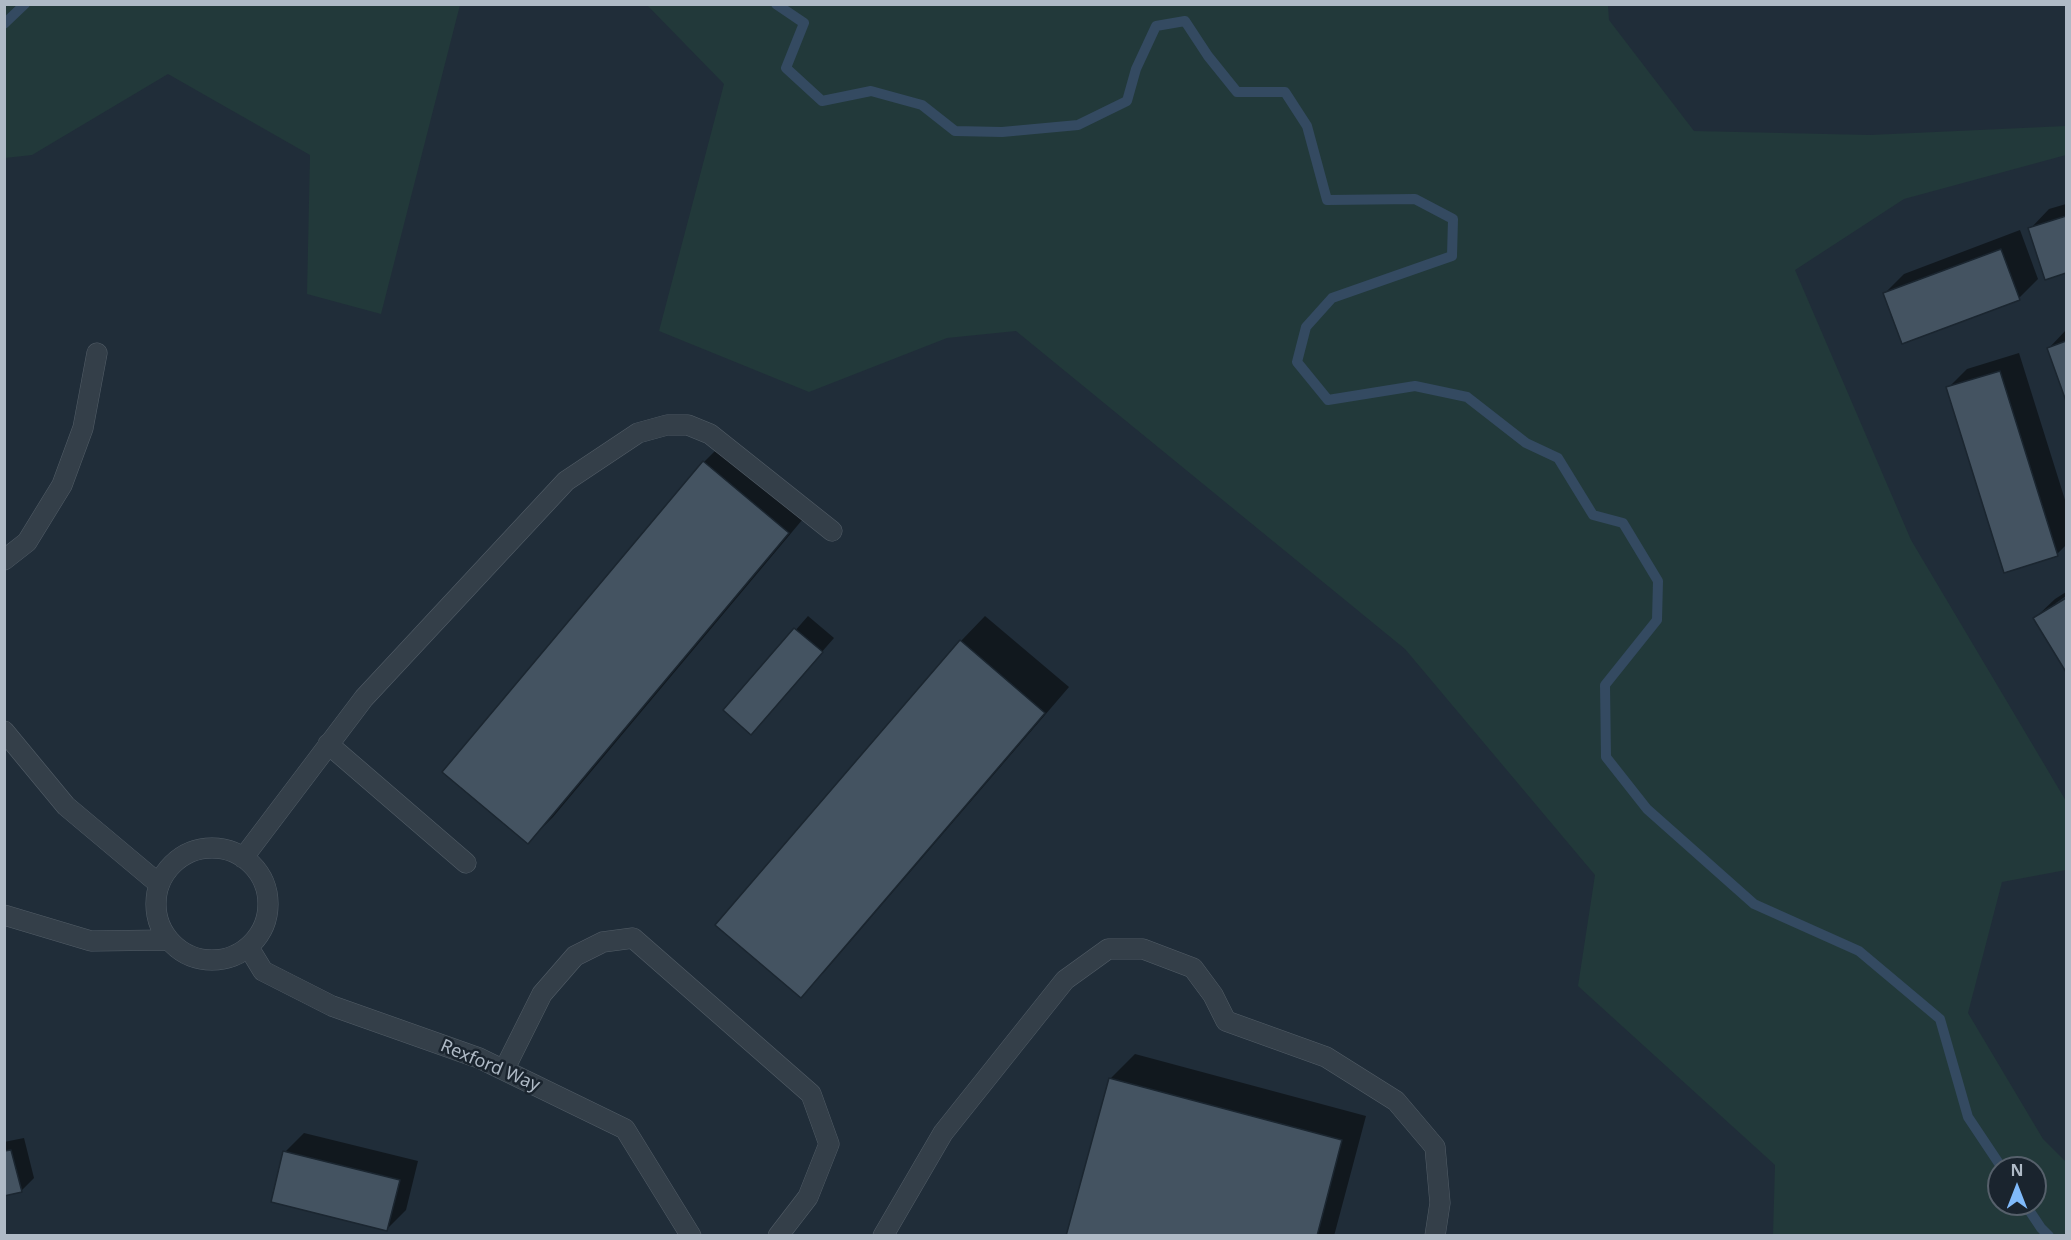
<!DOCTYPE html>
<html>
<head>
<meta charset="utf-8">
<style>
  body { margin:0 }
  #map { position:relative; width:2071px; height:1240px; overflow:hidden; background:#202d39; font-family:"Noto Sans",sans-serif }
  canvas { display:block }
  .frame { position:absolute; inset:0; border:6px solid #afbac6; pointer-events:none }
  .north { position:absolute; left:1987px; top:1156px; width:60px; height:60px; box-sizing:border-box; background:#1a242e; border:2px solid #56606b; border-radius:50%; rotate:0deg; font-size:16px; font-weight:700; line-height:24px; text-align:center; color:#afbac6 }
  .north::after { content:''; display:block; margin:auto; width:21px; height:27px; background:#80bafa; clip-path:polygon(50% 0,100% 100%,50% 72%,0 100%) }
</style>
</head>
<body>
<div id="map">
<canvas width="2071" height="1240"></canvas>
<div class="frame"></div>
<div class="north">N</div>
</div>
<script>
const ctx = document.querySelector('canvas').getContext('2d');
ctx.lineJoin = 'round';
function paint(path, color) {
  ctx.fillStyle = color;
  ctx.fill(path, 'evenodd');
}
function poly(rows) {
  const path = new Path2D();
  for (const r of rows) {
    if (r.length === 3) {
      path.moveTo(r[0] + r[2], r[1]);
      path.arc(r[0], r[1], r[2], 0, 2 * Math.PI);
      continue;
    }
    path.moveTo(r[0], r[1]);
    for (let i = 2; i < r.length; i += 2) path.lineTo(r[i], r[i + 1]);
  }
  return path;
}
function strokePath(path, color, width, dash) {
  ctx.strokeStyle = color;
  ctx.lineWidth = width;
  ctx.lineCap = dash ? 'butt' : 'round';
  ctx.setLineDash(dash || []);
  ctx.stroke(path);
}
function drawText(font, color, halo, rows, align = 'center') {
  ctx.font = font + ' "Noto Sans",sans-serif';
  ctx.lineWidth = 5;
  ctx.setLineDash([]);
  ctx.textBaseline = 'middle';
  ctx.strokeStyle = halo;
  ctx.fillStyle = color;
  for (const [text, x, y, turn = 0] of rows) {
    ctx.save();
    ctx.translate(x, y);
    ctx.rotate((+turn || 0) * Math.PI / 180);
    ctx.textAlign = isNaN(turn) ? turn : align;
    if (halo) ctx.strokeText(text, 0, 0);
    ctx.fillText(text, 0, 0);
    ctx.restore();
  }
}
const green = poly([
  [5,4,460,5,381,314,307,294,310,155,168,74,32,155,5,158],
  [647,5,1608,5,1609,20,1694,131,1870,135,2066,126,2066,155,1904,199,1795,270,1911,540,2066,801,2066,870,2002,882,1968,1013,2043,1139,2066,1162,2066,1235,1773,1235,1775,1165,1578,986,1595,875,1405,649,1016,331,947,338,809,392,659,331,724,84],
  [1999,1168,2035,1168,2035,1204,1999,1204]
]);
const shadow = poly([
  [2066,204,2066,271,2046,278,2030,229,2049,209],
  [2020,230,2038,279,2019,298,1885,293,1904,274],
  [2066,330,2066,397,2049,348],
  [2019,353,2066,503,2066,545,2057,554,1948,388,1967,369],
  [729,437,813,507,553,817,528,842,704,462],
  [2066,592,2066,596,2056,603,2056,606,2066,600,2066,669,2035,618,2055,599],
  [808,616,834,638,751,733,726,710],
  [985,616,1069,687,825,971,801,996,961,641],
  [1135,1054,1366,1116,1334,1236,1068,1236,1110,1079],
  [304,1133,418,1161,406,1210,387,1229,285,1152],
  [24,1138,34,1178,21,1191,4,1194,4,1142]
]);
const stream = poly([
  [776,4,804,23,786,68,822,101,871,91,922,105,955,131,1002,132,1078,125,1127,101,1136,69,1156,26,1185,21,1208,56,1237,92,1285,92,1307,126,1327,200,1415,199,1453,219,1452,256,1332,298,1306,327,1297,362,1328,400,1415,386,1467,397,1526,443,1558,458,1593,515,1623,523,1658,581,1657,620,1605,685,1606,757,1647,809,1754,904,1859,951,1940,1019,1968,1117,2002,1168],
  [4,24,25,4],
  [2025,1204,2041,1228,2049,1236]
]);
const building = poly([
  [2066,216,2066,273,2045,280,2028,228,2066,216],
  [2001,249,2020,300,1902,344,1883,293,2001,249],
  [2066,341,2066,401,2047,348,2066,341],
  [2000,371,2058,556,2004,573,1946,387,2000,371],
  [703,461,789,533,528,844,442,772,703,461],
  [2066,598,2066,672,2033,618,2066,598],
  [794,628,823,652,751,735,723,710,794,628],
  [960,640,1045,713,801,998,715,925,960,640],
  [1109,1078,1342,1140,1317,1236,1066,1236,1109,1078],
  [11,1150,22,1192,4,1196,4,1151,11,1150],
  [283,1151,400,1180,387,1231,271,1202,283,1151]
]);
const service = poly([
  [4,560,27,542,62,485,83,428,97,353],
  [4,731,66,806,159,884],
  [328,744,466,863],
  [212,904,56],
  [243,858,364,698,566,481,638,433,667,425,688,425,710,434,832,531],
  [4,915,91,941,168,940],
  [249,948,263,971,332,1006,479,1058,625,1129,691,1236],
  [504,1070,542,994,575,956,603,942,633,938,811,1094,829,1144,808,1197,778,1236],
  [883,1236,943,1133,1065,980,1108,949,1143,949,1193,968,1213,995,1226,1021,1326,1057,1396,1101,1435,1147,1440,1203,1435,1236]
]);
const streetNames = [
  ["Rexford Way",490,1066,23]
];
paint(green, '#22393a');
paint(shadow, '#0007');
strokePath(stream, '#344a61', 10);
paint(building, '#445361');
strokePath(building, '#1b2630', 1.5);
strokePath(service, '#525d67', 21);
strokePath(service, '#343f49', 20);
drawText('18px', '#afbac6', '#1a242e', streetNames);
</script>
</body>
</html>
